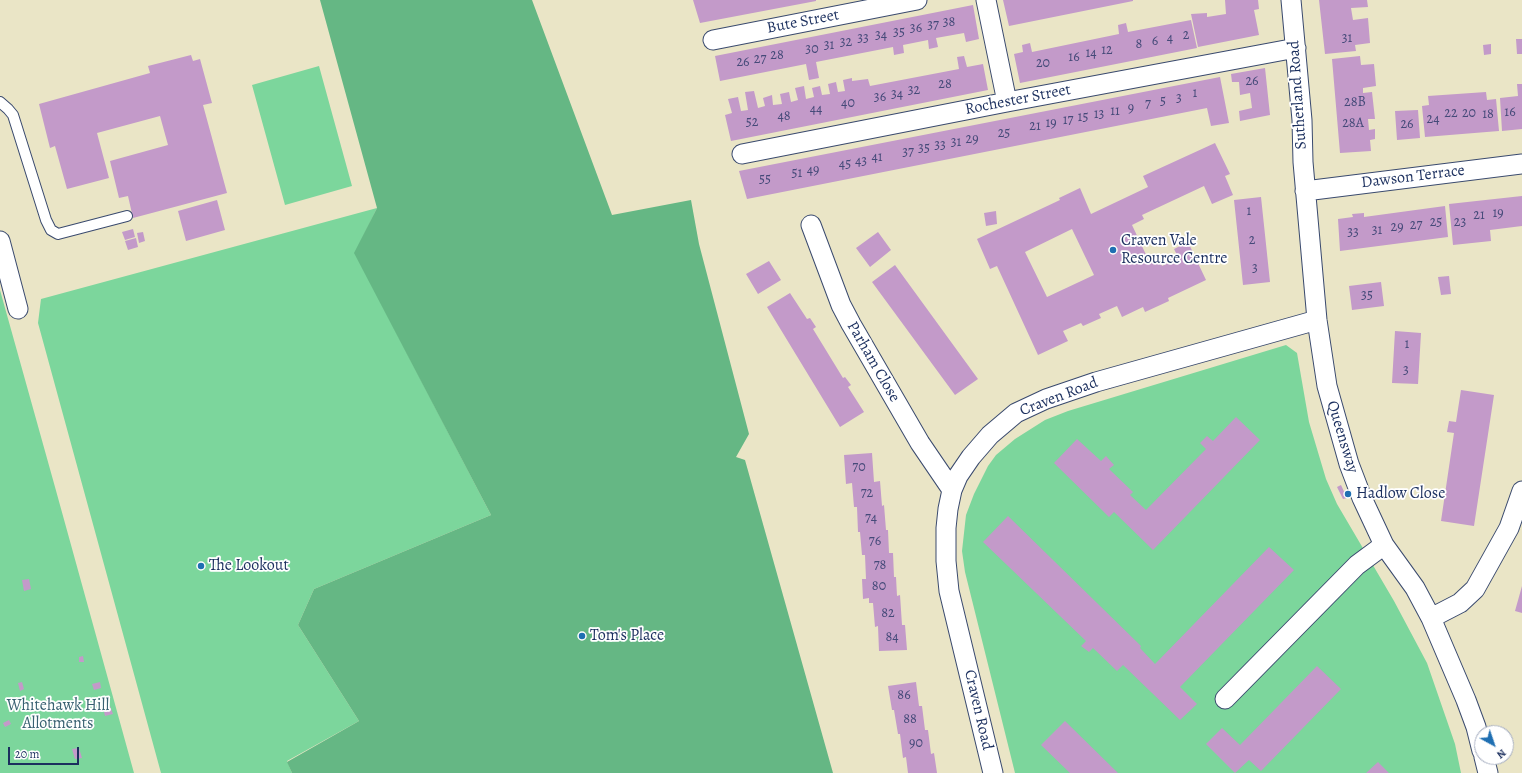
<!DOCTYPE html>
<html>
<head>
<meta charset="utf-8">
<style>
  body { margin:0 }
  #map { position:relative; width:1522px; height:773px; overflow:hidden; background:#eae5c6; font-family:Alegreya,serif }
  canvas { display:block }
  .north { position:absolute; left:1474px; top:725px; width:40px; height:40px; box-sizing:border-box; background:#fff; border:1px solid #a4acbf; border-radius:50%; rotate:140deg; font-size:11px; font-weight:700; line-height:16px; text-align:center; color:#1b2f5e }
  .north::after { content:''; display:block; margin:auto; width:14px; height:18px; background:#1f6fb2; clip-path:polygon(50% 0,100% 100%,50% 72%,0 100%) }
  .scale { position:absolute; left:8px; top:747px; width:71px; height:18px; box-sizing:border-box; border:2px solid #1b2f5e; border-top:0; padding-left:5px; font-size:12px; line-height:14px; white-space:nowrap; color:#1b2f5e; -webkit-text-stroke:3px #fff; paint-order:stroke }
</style>
</head>
<body>
<div id="map">
<canvas width="1522" height="773"></canvas>
<div class="north">N</div>
<div class="scale">20 m</div>
</div>
<script>
const ctx = document.querySelector('canvas').getContext('2d');
ctx.lineJoin = 'round';
function paint(path, color) {
  ctx.fillStyle = color;
  ctx.fill(path, 'evenodd');
}
function poly(rows) {
  const path = new Path2D();
  for (const r of rows) {
    path.moveTo(r[0], r[1]);
    for (let i = 2; i < r.length; i += 2) path.lineTo(r[i], r[i + 1]);
  }
  return path;
}
function strokePath(path, color, width, dash) {
  ctx.strokeStyle = color;
  ctx.lineWidth = width;
  ctx.lineCap = dash ? 'butt' : 'round';
  ctx.setLineDash(dash || []);
  ctx.stroke(path);
}
function drawText(font, color, halo, rows, align = 'center') {
  ctx.font = font + ' Alegreya,serif';
  ctx.lineWidth = 3.5;
  ctx.setLineDash([]);
  ctx.textBaseline = 'middle';
  ctx.strokeStyle = halo;
  ctx.fillStyle = color;
  for (const [text, x, y, turn = 0] of rows) {
    ctx.save();
    ctx.translate(x, y);
    ctx.rotate((+turn || 0) * Math.PI / 180);
    ctx.textAlign = isNaN(turn) ? turn : align;
    if (halo) ctx.strokeText(text, 0, 0);
    ctx.fillText(text, 0, 0);
    ctx.restore();
  }
}
const green = poly([
  [319,66,352,186,285,205,252,85],
  [377,208,355,253,491,515,314,589,298,625,359,721,287,761,292,773,161,773,38,323,41,299],
  [0,290,55,487,134,773,0,773],
  [1286,345,1297,353,1309,422,1326,479,1337,504,1394,601,1427,663,1455,744,1461,773,1015,773,965,572,962,551,966,515,974,494,988,466,996,455,1015,439,1045,420,1068,411]
]);
const forest = poly([
  [320,0,532,0,612,215,691,200,699,244,749,434,736,457,745,460,833,773,292,773,287,762,359,721,298,625,314,589,491,515,354,253,377,208]
]);
const building = poly([
  [693,0,816,0,816,1,700,23],
  [1003,0,1133,0,1133,1,1009,26],
  [1225,0,1258,0,1259,9,1254,10,1259,35,1198,47,1191,14,1207,13,1207,17,1226,14],
  [1319,0,1367,0,1368,7,1351,8,1353,20,1368,18,1370,43,1355,45,1356,51,1325,54],
  [973,5,979,39,966,42,964,33,936,38,938,47,929,49,928,40,903,45,904,53,894,55,893,47,816,62,819,78,809,80,806,64,720,81,715,56],
  [1191,20,1197,48,1020,83,1014,54,1023,52,1022,45,1030,43,1032,52,1119,34,1118,25,1126,23,1128,32],
  [1516,39,1522,39,1522,54,1517,54],
  [1491,44,1491,54,1484,55,1483,45],
  [191,55,193,61,200,59,212,103,203,105,227,193,133,218,128,196,119,198,110,161,168,145,160,116,97,133,109,178,67,189,55,146,50,148,39,104,150,73,148,66],
  [964,56,967,67,983,64,988,90,731,141,725,115,732,113,728,99,738,97,741,111,748,110,745,92,754,91,758,108,765,106,763,98,772,95,773,105,782,104,780,94,789,92,791,102,798,100,795,88,804,86,806,99,814,97,812,88,820,86,822,95,830,94,828,84,836,82,838,92,845,91,843,80,852,78,852,81,868,79,870,86,959,69,957,57],
  [1360,56,1361,65,1374,64,1376,86,1363,88,1363,93,1372,92,1375,119,1368,119,1369,130,1375,129,1375,139,1370,140,1371,151,1340,153,1332,59],
  [1265,68,1270,115,1240,121,1239,111,1252,108,1250,93,1240,95,1239,82,1232,82,1231,74],
  [1220,77,1229,123,1211,126,1207,108,747,199,739,171],
  [1517,84,1522,84,1522,129,1502,131,1500,98,1518,96],
  [1486,92,1487,100,1496,99,1499,131,1425,137,1422,106,1429,105,1428,96],
  [1418,110,1420,138,1397,140,1395,111],
  [1215,143,1230,174,1225,176,1233,195,1212,204,1204,186,1142,215,1144,219,1132,225,1149,261,1158,256,1162,266,1168,263,1167,260,1177,255,1174,249,1188,242,1206,280,1168,298,1169,301,1145,312,1143,307,1122,317,1117,306,1099,314,1101,318,1083,326,1081,323,1063,331,1068,341,1038,355,997,266,990,269,977,239,1060,200,1059,198,1080,188,1091,214,1148,187,1143,176],
  [1072,229,1094,275,1047,297,1025,252],
  [1522,196,1522,226,1490,230,1491,241,1453,245,1449,204],
  [1261,197,1270,282,1243,285,1234,200],
  [217,200,225,230,186,241,178,211],
  [1445,206,1448,237,1340,251,1338,219,1353,217,1352,214,1364,213,1364,217],
  [996,211,997,224,986,226,984,213],
  [133,229,135,237,125,240,122,232],
  [143,232,145,241,139,243,137,233],
  [878,232,891,250,870,267,856,248],
  [136,238,138,247,128,250,125,241],
  [769,261,781,280,758,294,746,274],
  [895,265,978,379,955,395,872,282],
  [1449,276,1451,294,1441,295,1438,277],
  [1381,282,1384,306,1352,310,1349,286],
  [790,293,807,319,810,318,816,327,813,329,843,378,845,377,851,385,848,387,864,412,840,427,767,307],
  [1395,331,1421,333,1418,384,1392,383],
  [1461,390,1494,395,1474,526,1441,521,1454,433,1447,432,1449,421,1456,422],
  [1236,417,1260,440,1153,550,1114,512,1109,517,1054,463,1077,439,1101,461,1106,456,1114,465,1109,469,1133,492,1130,495,1146,510,1206,449,1200,443,1207,436,1213,441],
  [872,453,874,482,880,481,882,506,884,505,886,530,888,530,889,553,893,553,894,577,896,577,897,596,900,595,902,625,905,625,907,650,879,651,878,626,875,627,873,603,869,603,869,598,863,599,862,579,866,579,865,555,862,555,860,532,858,532,857,507,854,507,852,483,846,484,844,455],
  [1341,485,1347,498,1343,499,1337,487],
  [1008,516,1141,646,1140,648,1155,664,1269,547,1294,570,1180,687,1197,704,1180,720,1123,665,1117,671,1093,648,1089,652,1081,646,1086,641,983,542],
  [29,579,31,589,24,591,22,580],
  [1522,586,1522,613,1515,611],
  [83,656,84,662,79,662,79,657],
  [1317,666,1341,689,1261,771,1249,760,1235,773,1206,744,1222,728,1240,745],
  [22,682,24,689,20,691,18,683],
  [100,682,101,688,94,690,92,684],
  [916,682,919,706,922,706,925,730,928,730,931,754,934,753,937,773,908,773,906,757,903,758,900,734,898,734,894,710,892,710,888,686],
  [110,706,113,714,105,716,103,708],
  [9,720,11,724,5,727,3,723],
  [1065,721,1118,773,1070,773,1041,745],
  [79,748,82,758,75,759,72,749],
  [1378,762,1389,773,1366,773]
]);
const lane = poly([
  [0,102,8,109,13,115,46,220,51,230,58,234,127,216]
]);
const street = poly([
  [986,0,1007,102],
  [1291,0,1302,120,1303,162,1317,320,1327,386,1349,464,1362,498,1384,545,1415,588,1431,618,1466,700,1476,727,1482,751],
  [713,40,917,0],
  [742,154,1007,102,1296,48],
  [1305,191,1522,164],
  [811,225,841,305,851,324,920,443,952,490],
  [0,241,18,309],
  [1431,618,1460,603,1475,589,1509,528,1522,491],
  [1225,699,1357,565,1384,545],
  [1484,757,1488,773],
  [993,773,949,591,946,561,946,528,948,509,952,490,958,476,971,457,990,435,1016,413,1046,399,1096,382,1317,320]
]);
const markers = [
  [1113,250,4,"#1f6fb2"],
  [1348,494,4,"#1f6fb2"],
  [201,566,4,"#1f6fb2"],
  [582,636,4,"#1f6fb2"]
];
const numberNames = [
  ["38",949,23],
  ["37",933,26],
  ["36",916,29],
  ["35",899,33],
  ["34",881,36],
  ["2",1186,36],
  ["33",863,39],
  ["4",1170,39],
  ["31",1347,39],
  ["6",1155,42],
  ["32",846,43],
  ["8",1139,45],
  ["31",829,46],
  ["30",812,50],
  ["12",1107,51],
  ["14",1091,54],
  ["28",777,56],
  ["16",1074,58],
  ["27",760,60],
  ["26",743,63],
  ["20",1043,64],
  ["26",1252,82],
  ["28",945,85],
  ["32",914,91],
  ["1",1195,94],
  ["34",897,95],
  ["36",880,98],
  ["3",1179,99],
  ["5",1163,102],
  ["28B",1355,103],
  ["40",848,104],
  ["7",1148,105],
  ["9",1131,109],
  ["44",816,110],
  ["11",1115,112],
  ["16",1510,113],
  ["22",1451,114],
  ["20",1469,114],
  ["13",1099,115],
  ["18",1488,115],
  ["48",784,117],
  ["15",1083,118],
  ["24",1433,120],
  ["17",1068,121],
  ["52",752,123],
  ["19",1051,124],
  ["28A",1353,124],
  ["26",1407,125],
  ["21",1035,127],
  ["25",1004,134],
  ["29",972,140],
  ["31",956,143],
  ["33",940,146],
  ["35",924,149],
  ["37",908,153],
  ["41",877,158],
  ["43",861,162],
  ["45",845,165],
  ["49",813,171],
  ["51",797,174],
  ["55",765,180],
  ["1",1249,212],
  ["19",1498,214],
  ["21",1479,216],
  ["25",1436,223],
  ["23",1460,223],
  ["27",1416,226],
  ["29",1397,228],
  ["31",1377,231],
  ["33",1353,233],
  ["2",1252,241],
  ["3",1255,269],
  ["35",1367,296],
  ["1",1407,345],
  ["3",1406,371],
  ["70",859,468],
  ["72",867,494],
  ["74",871,519],
  ["76",875,542],
  ["78",880,566],
  ["80",879,587],
  ["82",888,614],
  ["84",892,638],
  ["86",904,696],
  ["88",910,720],
  ["90",916,744]
];
const streetNames = [
  ["Bute Street",803,22,-11],
  ["Sutherland Road",1298,95,-94],
  ["Rochester Street",1018,100,-11],
  ["Dawson Terrace",1413,177,-7],
  ["Parham Close",873,362,60],
  ["Craven Road",1059,397,-21],
  ["Queensway",1342,437,73],
  ["Craven Road",978,710,77]
];
const poiNames = [
  ["Craven Vale",1121,241],
  ["Resource Centre",1121,259],
  ["Hadlow Close",1356,494],
  ["The Lookout",209,566],
  ["Tom's Place",590,636]
];
const parkNames = [
  ["Whitehawk Hill",58,706],
  ["Allotments",58,724]
];
paint(green, '#7cd69c');
paint(forest, '#65b784');
paint(building, '#c39ac9');
strokePath(lane, '#3a4a6e', 12);
strokePath(street, '#3a4a6e', 21);
strokePath(lane, '#fff', 10);
strokePath(street, '#fff', 19);
for (const [x, y, r, color] of markers) {
  const dot = new Path2D();
  dot.arc(x, y, r, 0, 2 * Math.PI);
  ctx.fillStyle = color;
  ctx.fill(dot);
  strokePath(dot, '#fff', 1.5);
}
drawText('14px', '#454a79', null, numberNames);
drawText('16px', '#1b2f5e', '#fff', streetNames);
drawText('16px', '#1b2f5e', '#fff', poiNames, 'left');
drawText('16px', '#386171', '#fff', parkNames);
</script>
</body>
</html>
